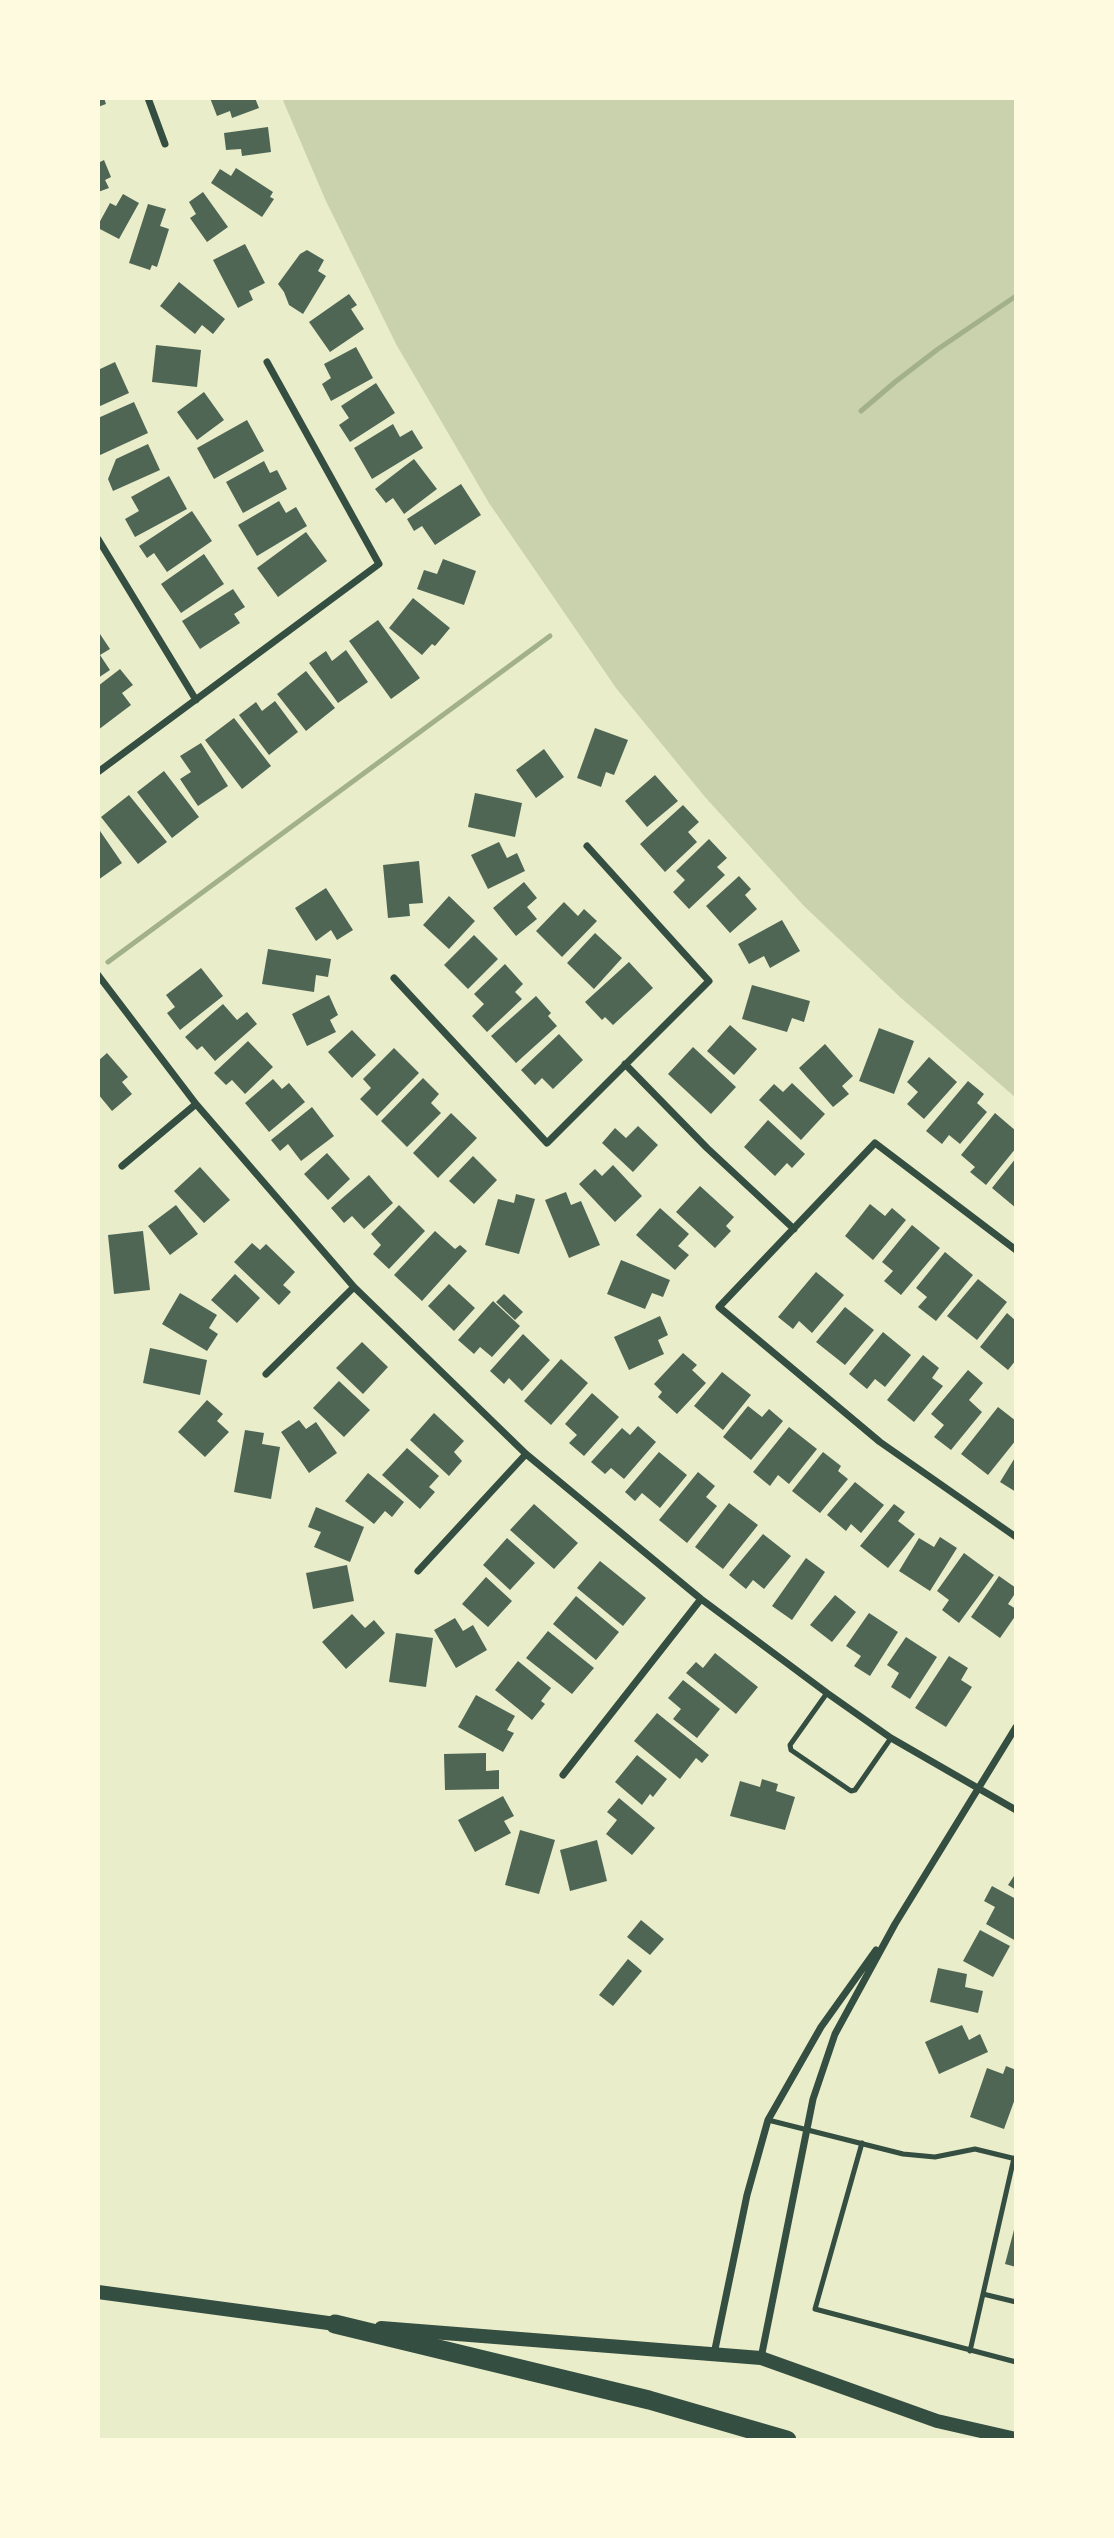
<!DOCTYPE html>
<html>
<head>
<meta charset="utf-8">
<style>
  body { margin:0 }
  #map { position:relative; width:1114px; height:2538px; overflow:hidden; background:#e9edc9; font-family:"Noto Serif",serif }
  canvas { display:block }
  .frame { position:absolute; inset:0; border:100px solid #fefae0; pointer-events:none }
</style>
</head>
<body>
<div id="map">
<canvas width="1114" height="2538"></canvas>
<div class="frame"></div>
</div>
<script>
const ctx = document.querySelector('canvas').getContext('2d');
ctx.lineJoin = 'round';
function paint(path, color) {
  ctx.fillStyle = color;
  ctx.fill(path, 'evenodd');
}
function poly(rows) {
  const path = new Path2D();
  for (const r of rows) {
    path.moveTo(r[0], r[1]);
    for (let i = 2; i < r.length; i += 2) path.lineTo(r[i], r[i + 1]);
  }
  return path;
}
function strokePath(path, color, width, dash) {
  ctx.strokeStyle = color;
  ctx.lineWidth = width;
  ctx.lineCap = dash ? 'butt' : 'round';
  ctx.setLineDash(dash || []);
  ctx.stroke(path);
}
const green = poly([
  [282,98,1016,98,1016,1098,901,998,804,906,705,797,616,688,489,503,396,344,325,199]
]);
const stream = poly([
  [861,411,895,382,938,349,1016,296],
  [108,962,550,636]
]);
const building = poly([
  [98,98,104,98,106,104,98,107],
  [210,98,255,98,259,108,232,118,230,111,217,116],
  [268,127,271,152,242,156,241,149,226,150,224,133],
  [104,160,111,177,105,180,109,188,98,192,98,163],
  [236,168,273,192,270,197,274,199,262,217,211,183,220,169,231,176],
  [203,192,228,227,207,242,190,218,196,214,189,202],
  [123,194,139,203,119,239,98,228,98,225,110,203,116,206],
  [148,204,166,209,160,226,169,229,157,267,152,265,150,270,129,263],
  [245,244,265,283,249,291,253,300,238,308,213,260],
  [307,250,324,260,318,271,326,276,303,314,289,305,284,292,278,284,300,254],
  [179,282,225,319,213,334,202,325,195,334,160,306],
  [349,294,357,305,351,309,364,329,330,352,309,322],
  [156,345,201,350,197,387,152,382],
  [356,347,373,378,331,401,322,384,331,378,324,364],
  [115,362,129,393,98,407,98,370],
  [376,383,395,413,350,442,339,425,349,418,341,406],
  [204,392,224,420,197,440,177,412],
  [134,402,148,433,98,456,98,418],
  [247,420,264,451,214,479,197,448],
  [393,424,400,437,412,430,423,448,372,479,354,448],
  [148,444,160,470,113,491,108,479,116,459],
  [414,459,437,489,404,514,393,498,386,503,375,489],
  [264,461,270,473,277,470,287,489,243,513,226,482],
  [169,476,187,509,135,537,125,519,139,511,131,497],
  [461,484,481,515,435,545,422,526,414,531,407,519],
  [279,501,286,513,296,507,307,526,257,556,238,525],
  [192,511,212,541,167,572,154,553,147,558,139,546],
  [306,532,327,561,278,597,257,568],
  [204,554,224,584,181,613,161,584],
  [443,559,476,571,464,605,417,589,424,570,437,574],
  [233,589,245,607,234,614,240,623,200,649,182,621],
  [413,598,450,628,435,646,432,644,422,655,389,628],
  [378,620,420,678,391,699,349,641],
  [98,631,110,649,100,655,110,670,98,678],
  [346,650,368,682,338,703,309,663,326,651,332,661],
  [120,669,133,685,122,693,131,705,98,730,98,686],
  [306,671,335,708,306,731,277,694],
  [275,701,298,732,269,755,239,715,256,702,262,711],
  [234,718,271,766,242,789,205,740],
  [595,728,628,740,614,775,606,772,601,787,577,778],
  [201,743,228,786,198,806,180,779,191,772,180,756],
  [544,749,564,777,536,798,516,770],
  [164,771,199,817,172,838,137,792],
  [655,775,678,801,647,827,625,801],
  [475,793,522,803,515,837,468,827],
  [129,795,167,842,138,864,101,817],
  [683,805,699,822,688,832,697,842,665,872,640,844],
  [98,828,122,863,98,880],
  [709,839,727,858,717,867,725,875,689,909,673,892,685,880,676,871],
  [499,842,507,858,517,853,525,871,488,889,471,855],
  [419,861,423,903,409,904,410,916,388,918,383,865],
  [739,876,751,889,745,895,757,909,730,933,706,906],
  [524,882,537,898,527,907,537,919,516,936,493,908],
  [326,888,353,930,337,940,331,930,316,941,295,908],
  [449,896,475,921,449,949,423,925],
  [564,902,578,916,584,909,597,921,562,957,536,931],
  [782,920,800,951,770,968,764,956,749,964,738,944],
  [595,933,622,958,594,989,567,963],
  [474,935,498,959,468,989,444,965],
  [268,949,331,959,328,977,316,975,314,992,262,984],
  [629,962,653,988,613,1025,605,1017,602,1020,585,1002],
  [505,964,523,984,515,992,522,999,487,1032,472,1016,484,1004,474,994],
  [201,968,223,996,180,1030,167,1013,175,1007,166,995],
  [752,985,810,1001,804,1022,792,1018,787,1032,742,1019],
  [329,995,338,1015,330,1020,336,1032,307,1046,292,1014],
  [536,996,551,1013,548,1016,557,1026,516,1063,491,1036],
  [223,1004,237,1020,247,1012,257,1024,215,1061,202,1046,197,1050,185,1037],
  [730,1025,757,1049,734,1075,707,1051],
  [879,1028,914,1041,894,1094,859,1081],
  [352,1030,376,1055,352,1078,328,1052],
  [559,1034,583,1060,553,1089,542,1078,535,1085,521,1070],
  [248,1041,273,1067,245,1094,232,1080,226,1085,214,1073],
  [825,1044,853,1076,842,1086,849,1094,833,1107,799,1068],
  [693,1047,736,1087,711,1114,668,1074],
  [394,1048,419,1073,377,1116,360,1099,371,1088,363,1079],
  [107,1053,128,1077,122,1082,132,1094,112,1111,98,1094,98,1061],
  [929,1057,957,1082,924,1119,907,1104,918,1092,907,1082],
  [423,1078,439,1094,431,1103,441,1113,407,1147,381,1121],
  [273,1079,282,1089,289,1083,305,1102,269,1132,245,1103],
  [968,1081,984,1094,977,1103,987,1112,960,1144,949,1135,942,1144,926,1131],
  [792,1083,825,1114,801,1140,759,1100,774,1084,783,1092],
  [312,1107,334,1136,301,1161,288,1144,280,1151,271,1140],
  [451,1113,477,1138,438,1178,413,1153],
  [995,1113,1016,1131,1016,1148,986,1185,970,1172,975,1167,961,1155],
  [768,1120,805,1154,792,1168,787,1163,775,1176,744,1147],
  [638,1126,658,1145,633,1172,602,1143,615,1128,626,1138],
  [327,1153,350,1179,328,1200,304,1174],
  [473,1156,497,1180,474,1204,449,1181],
  [1016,1158,1016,1208,992,1188],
  [613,1165,642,1196,615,1222,579,1184,595,1169,602,1176],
  [200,1167,230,1200,204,1223,174,1191],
  [369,1175,393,1203,364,1229,352,1216,344,1223,331,1208],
  [700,1186,734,1217,726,1226,731,1231,715,1248,676,1212],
  [566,1192,571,1205,581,1201,600,1245,569,1258,545,1200],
  [516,1194,535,1199,519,1254,485,1245,498,1199,514,1203],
  [870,1204,885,1216,892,1208,906,1220,873,1260,845,1236],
  [176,1205,198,1234,170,1255,148,1226],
  [399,1205,425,1231,389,1269,373,1254,381,1245,371,1234],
  [660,1208,689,1234,678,1246,689,1255,675,1270,636,1235],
  [912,1225,940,1248,901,1295,884,1281,893,1271,882,1262],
  [143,1231,150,1290,114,1294,108,1235],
  [435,1231,455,1249,460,1245,467,1251,422,1301,394,1275],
  [252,1243,260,1250,266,1244,295,1272,283,1285,291,1292,279,1305,234,1262],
  [945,1252,973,1275,936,1321,918,1307,927,1297,916,1288],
  [621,1260,670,1280,663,1297,652,1293,645,1309,607,1294],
  [816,1272,844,1295,812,1333,799,1321,793,1329,778,1317],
  [235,1274,260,1298,237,1323,211,1300],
  [978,1279,1007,1302,977,1340,947,1316],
  [449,1284,475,1308,454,1331,428,1306],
  [180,1293,217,1315,209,1328,218,1334,207,1351,162,1324],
  [504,1294,523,1312,515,1320,496,1302],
  [493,1301,520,1326,492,1357,480,1347,474,1354,458,1340],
  [845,1307,874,1330,845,1365,816,1342],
  [1007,1313,1016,1321,1016,1360,1008,1370,980,1347],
  [660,1316,668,1335,658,1340,664,1354,629,1370,614,1337],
  [883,1332,911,1355,885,1387,875,1379,867,1389,849,1374],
  [523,1334,550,1360,522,1391,509,1378,504,1384,490,1371],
  [362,1342,388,1367,363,1394,336,1368],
  [150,1348,207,1360,200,1395,143,1383],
  [683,1353,697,1365,692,1370,706,1383,677,1414,658,1397,662,1392,654,1384],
  [923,1355,939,1368,932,1378,943,1386,914,1422,887,1400],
  [561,1359,588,1383,551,1425,524,1401],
  [968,1370,983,1383,969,1400,982,1412,951,1450,934,1437,944,1425,931,1414],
  [722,1372,751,1395,723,1430,694,1406],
  [339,1381,370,1410,344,1437,313,1408],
  [592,1393,619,1417,584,1456,569,1443,577,1435,565,1424],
  [207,1400,223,1414,217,1421,229,1432,205,1457,178,1432],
  [748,1406,762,1417,769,1409,783,1421,751,1460,723,1437],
  [998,1407,1016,1421,1016,1440,988,1475,961,1454],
  [434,1413,464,1441,454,1452,462,1461,449,1476,410,1440],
  [299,1420,306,1429,316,1422,337,1453,309,1473,281,1432],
  [638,1426,656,1442,624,1479,611,1468,605,1474,591,1462,622,1428,630,1435],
  [789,1427,817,1449,789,1484,778,1475,770,1486,753,1472],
  [245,1430,264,1433,262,1444,280,1447,271,1499,234,1492],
  [407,1448,439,1476,429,1487,435,1492,420,1509,382,1475],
  [659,1452,687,1475,660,1508,642,1493,635,1501,625,1492],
  [823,1452,841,1466,838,1471,848,1479,820,1513,792,1491],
  [1016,1456,1016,1492,1000,1482],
  [698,1472,715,1486,706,1497,717,1506,687,1543,659,1520],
  [368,1473,404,1502,392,1517,385,1511,374,1524,345,1501],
  [855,1482,884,1505,861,1533,851,1524,846,1531,827,1515],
  [729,1503,758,1525,723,1569,695,1547],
  [534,1504,578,1543,554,1569,510,1530],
  [894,1504,905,1512,898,1521,915,1534,888,1568,860,1546],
  [316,1507,364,1527,350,1562,314,1547,321,1532,308,1527],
  [763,1534,791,1556,764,1589,753,1580,746,1589,729,1575],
  [940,1537,957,1548,930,1591,899,1571,919,1538,934,1547],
  [507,1538,535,1563,510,1590,483,1565],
  [964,1553,994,1575,959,1623,942,1610,949,1600,937,1591],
  [806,1558,825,1572,792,1620,772,1606],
  [600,1561,646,1598,623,1626,577,1588],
  [347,1565,354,1601,313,1609,306,1573],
  [999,1576,1016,1588,1016,1592,1008,1604,1016,1609,1016,1615,1000,1638,971,1617],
  [486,1577,512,1601,488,1627,462,1604],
  [835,1595,856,1612,832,1642,810,1625],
  [576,1596,619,1632,596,1660,553,1624],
  [869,1613,898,1632,870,1676,854,1666,861,1656,846,1646],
  [352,1614,365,1628,374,1620,385,1633,346,1669,322,1642],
  [455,1618,463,1631,473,1625,487,1650,456,1668,434,1630],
  [548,1631,594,1668,572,1694,526,1658],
  [396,1633,433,1638,426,1687,389,1682],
  [906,1637,937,1657,910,1699,891,1687,899,1673,887,1665],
  [715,1653,758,1687,736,1714,686,1673,696,1662,703,1668],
  [949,1656,968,1668,961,1680,972,1687,946,1727,915,1708],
  [518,1661,551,1688,541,1701,545,1704,532,1720,495,1690],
  [683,1680,720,1709,697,1738,673,1719,681,1709,668,1698],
  [476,1695,515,1716,507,1730,514,1733,503,1752,458,1727],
  [657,1713,709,1755,702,1763,696,1758,680,1779,634,1741],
  [486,1753,486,1771,499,1770,499,1789,445,1790,444,1754],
  [637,1755,667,1779,653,1797,650,1794,642,1805,615,1782],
  [762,1779,778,1784,776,1791,795,1797,785,1830,730,1816,740,1781,760,1787],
  [503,1796,514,1816,504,1821,511,1833,475,1852,458,1820],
  [619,1798,655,1828,632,1855,606,1834,617,1820,607,1812],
  [520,1830,555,1840,539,1894,505,1885],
  [597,1840,607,1881,570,1891,560,1850],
  [1016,1873,1016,1890,1008,1885],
  [992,1886,1016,1899,1016,1941,986,1924,995,1907,984,1901],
  [641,1920,664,1939,650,1955,627,1937],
  [980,1930,1010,1946,993,1977,963,1961],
  [628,1959,642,1971,613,2006,599,1995],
  [938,1968,967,1974,965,1987,983,1991,978,2013,930,2002],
  [962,2025,969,2040,980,2034,988,2052,939,2074,925,2042],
  [1006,2066,1016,2070,1016,2096,1004,2129,970,2117,987,2068,1003,2074],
  [1015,2226,1016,2226,1016,2267,1005,2264]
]);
const service = poly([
  [827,1693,790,1745,791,1750,851,1791,855,1790,891,1738],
  [768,2120,903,2154,935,2157,975,2149,1016,2159],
  [862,2143,815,2309,1016,2362],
  [983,2294,1016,2302],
  [970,2351,1014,2158]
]);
const minor = poly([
  [148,98,165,144],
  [98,539,196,700],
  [98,772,379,564,267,362],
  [98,975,196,1104,354,1287,526,1454,701,1599,827,1693,891,1738,1016,1810],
  [394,978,547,1143,709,981,587,846],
  [625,1064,707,1148,794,1229],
  [122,1166,196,1104],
  [1016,1250,875,1143,719,1307,880,1442,1016,1537],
  [266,1374,354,1287],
  [418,1571,526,1454],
  [563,1775,701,1599],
  [714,2354,747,2195,768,2120,821,2027,876,1950],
  [761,2358,813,2099,835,2034,895,1924,1016,1727]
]);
const secondary = poly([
  [98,2292,343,2325],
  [381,2328,761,2358,937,2421,1016,2439]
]);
const motorway = poly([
  [335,2324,649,2400,787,2440]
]);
paint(green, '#cad2ad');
strokePath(stream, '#a3b18a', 5);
paint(building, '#4f6655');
strokePath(service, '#344e41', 5);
strokePath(minor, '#344e41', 7);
strokePath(secondary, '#344e41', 14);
strokePath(motorway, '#344e41', 19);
</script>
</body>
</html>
